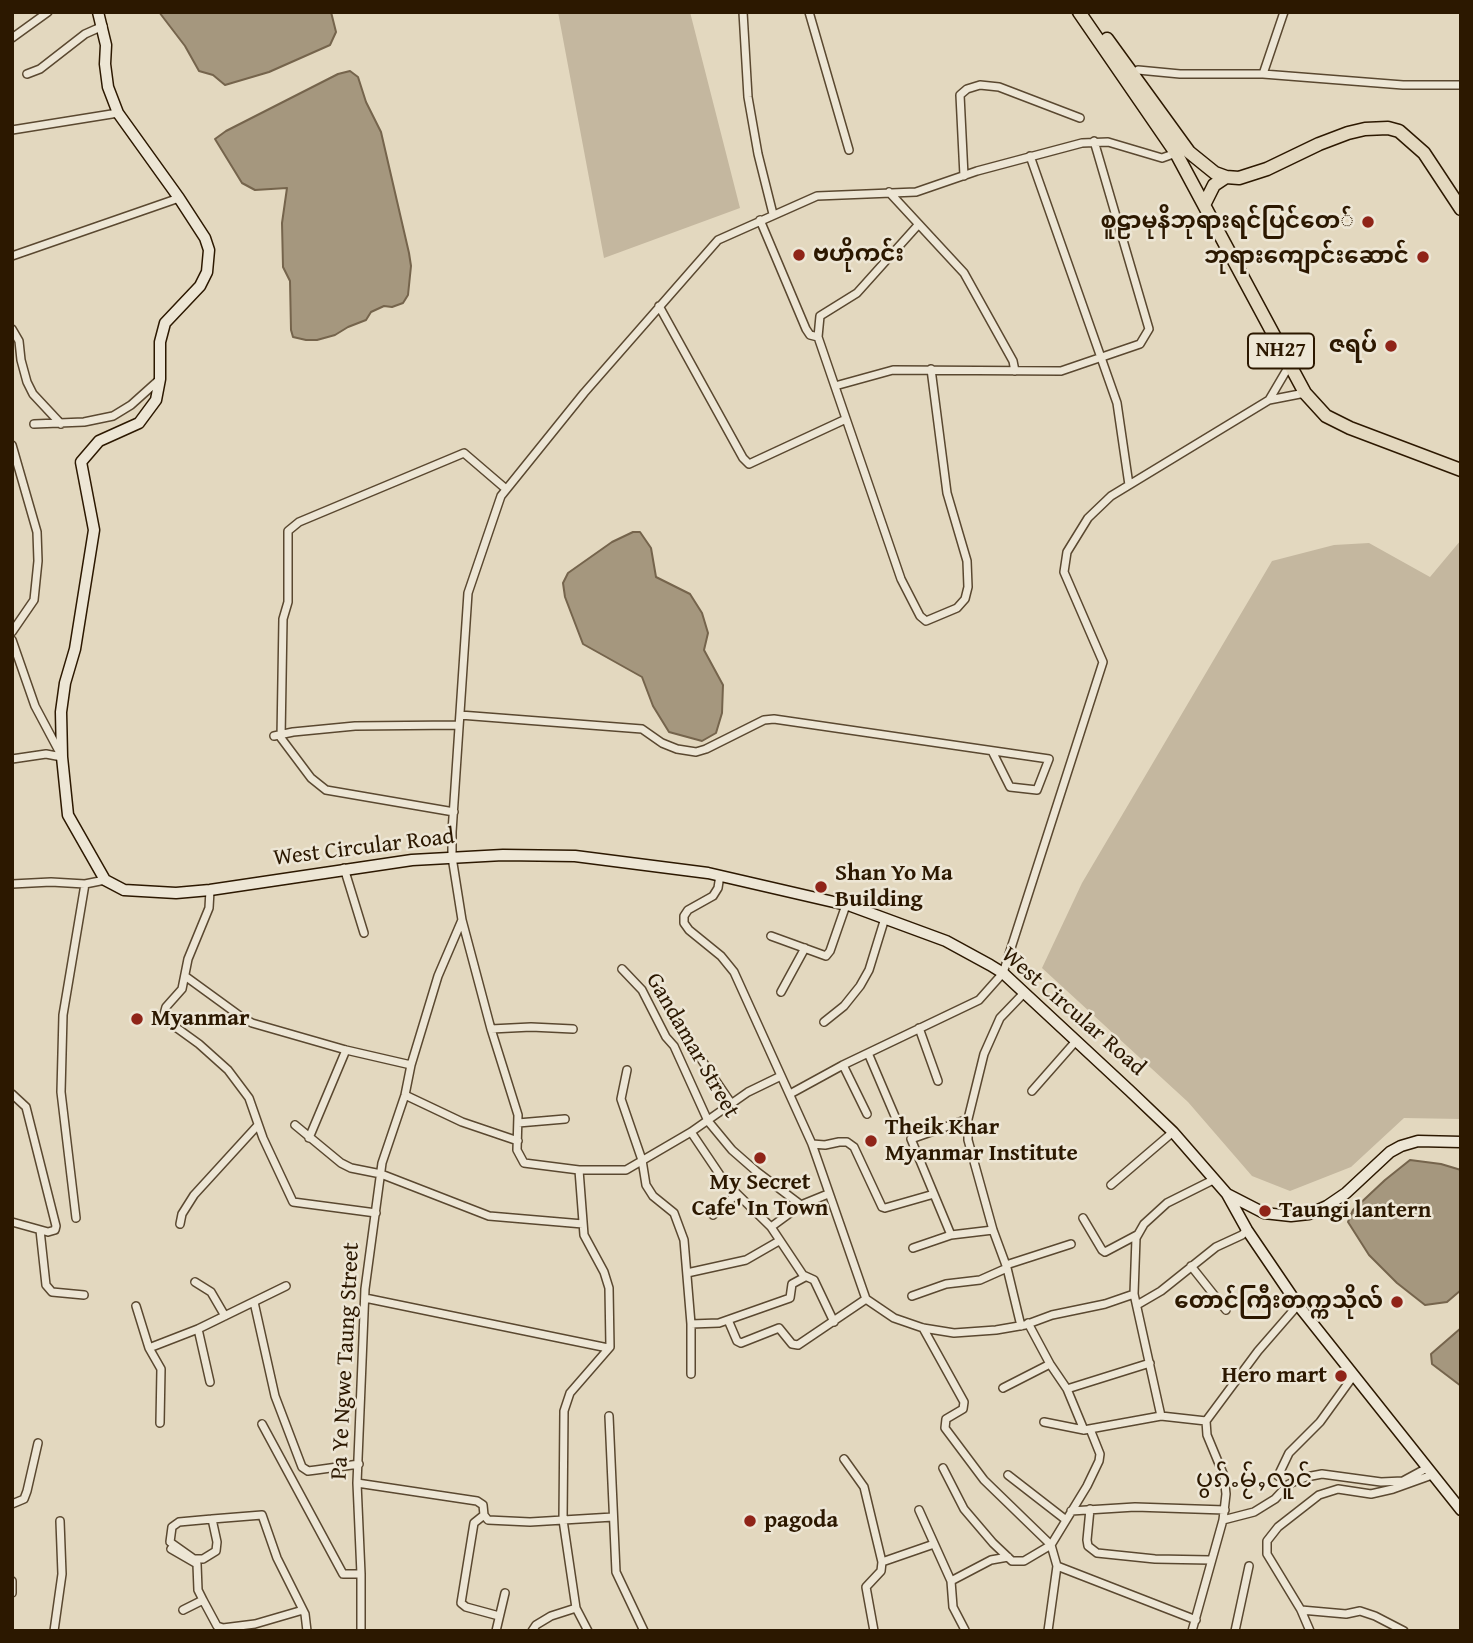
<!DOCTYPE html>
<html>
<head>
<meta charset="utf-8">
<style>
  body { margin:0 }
  #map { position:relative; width:1473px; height:1643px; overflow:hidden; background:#e3d8bf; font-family:"Gentium Book Plus",serif }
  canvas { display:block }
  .frame { position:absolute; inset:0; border:14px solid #2c1800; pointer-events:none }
</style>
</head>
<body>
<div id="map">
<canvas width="1473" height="1643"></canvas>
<div class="frame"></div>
</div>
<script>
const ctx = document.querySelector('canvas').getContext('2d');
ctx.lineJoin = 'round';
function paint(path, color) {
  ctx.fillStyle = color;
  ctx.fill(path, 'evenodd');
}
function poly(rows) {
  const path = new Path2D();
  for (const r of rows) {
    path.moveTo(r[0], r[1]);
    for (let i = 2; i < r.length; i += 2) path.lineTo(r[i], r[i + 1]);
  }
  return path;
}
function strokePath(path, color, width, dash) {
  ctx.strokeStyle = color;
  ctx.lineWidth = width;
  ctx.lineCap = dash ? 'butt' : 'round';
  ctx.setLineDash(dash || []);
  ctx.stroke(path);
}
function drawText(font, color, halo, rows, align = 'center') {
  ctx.font = font + ' "Gentium Book Plus","Noto Sans Myanmar",serif';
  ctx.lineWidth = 5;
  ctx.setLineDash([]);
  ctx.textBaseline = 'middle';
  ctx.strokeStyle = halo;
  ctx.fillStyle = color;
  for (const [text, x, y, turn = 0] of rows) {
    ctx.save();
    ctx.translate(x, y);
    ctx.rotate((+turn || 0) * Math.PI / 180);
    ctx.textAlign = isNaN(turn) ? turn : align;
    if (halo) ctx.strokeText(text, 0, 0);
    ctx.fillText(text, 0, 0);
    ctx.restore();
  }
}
const green = poly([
  [558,12,690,12,740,208,604,258],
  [1461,540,1461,1119,1404,1118,1351,1167,1290,1191,1252,1176,1188,1102,1042,968,1082,883,1272,561,1334,545,1369,543,1430,577]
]);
const water = poly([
  [159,12,331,12,336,32,330,45,269,72,225,85,213,75,199,71,185,46,159,12],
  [350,71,358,77,366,102,381,132,409,253,411,266,408,295,403,303,392,307,384,306,371,312,366,320,348,327,335,335,317,340,306,340,293,337,291,330,290,281,283,267,282,223,287,188,255,190,242,183,215,139,226,131,338,74,350,71],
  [633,532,640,532,651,548,656,577,690,594,702,613,708,633,704,650,723,685,722,713,716,733,702,741,669,732,653,706,642,677,583,644,565,597,563,583,568,573,612,542,633,532],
  [1410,1160,1441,1164,1461,1170,1461,1290,1447,1302,1425,1305,1397,1283,1369,1255,1348,1222,1353,1210,1385,1180,1410,1160],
  [1461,1328,1461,1386,1432,1364,1431,1354,1461,1328]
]);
const street = poly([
  [743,12,748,97,758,154,773,214],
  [809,12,849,150],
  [12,38,48,12],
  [27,74,40,69,85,34,103,26],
  [1133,74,1138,70,1180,74,1263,74,1403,85,1461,85],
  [1263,74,1284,12],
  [12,130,118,113],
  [1030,156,1117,403,1129,485],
  [964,176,960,95,967,89,980,85,999,87,1080,118],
  [889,192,964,273,1013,361,1015,371],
  [760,220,806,329,810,335,818,337,901,579,920,616,926,621,957,608,965,599,968,587,967,561,947,493,931,369],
  [12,256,179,198],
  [659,306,743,458,749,464,846,419],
  [12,329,19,341,21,360,27,382,33,394,61,424],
  [818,337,820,316,857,293,918,225],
  [835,386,893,370,1061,371,1140,344,1149,329,1094,141],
  [1269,400,1289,366],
  [34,424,84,422,113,416,131,405,160,379],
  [12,445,37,532,38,561,34,600,12,632],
  [12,640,35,706,60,753],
  [460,715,642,729,662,743,677,749,696,752,706,749,764,720,774,719,1049,759,1037,790,1010,787,992,751],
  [274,736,293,732,355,726,459,725],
  [12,759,46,754,62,757],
  [454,812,326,790,311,778,281,738,283,619,288,602,288,531,299,522,464,453,506,489],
  [344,868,364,933],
  [720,875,718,888,713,896,688,910,684,916,684,923,689,930,721,956,734,972,812,1144,866,1299,894,1318,923,1328,954,1333,996,1330,1025,1325,1052,1315,1105,1304,1134,1294],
  [12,884,51,882,85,884,105,880],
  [210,890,209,908,188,959,182,989,166,1007,163,1018,199,1044,228,1070,249,1098,263,1138,293,1202,376,1213],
  [462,920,491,1029,518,1115,517,1150,524,1163,579,1170,626,1170,691,1132,748,1092,781,1076],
  [771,936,826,956,830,951,846,905],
  [622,969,642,990,666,1037,674,1046,708,1121,732,1150,756,1171,801,1205,828,1194],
  [185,976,240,1016,252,1023,346,1050,411,1065],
  [781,992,805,948],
  [824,1022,844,1006,860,986,869,970,885,918],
  [919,1028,938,1081],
  [491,1029,531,1027,573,1029],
  [868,1053,897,1121],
  [701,1059,731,1103],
  [843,1065,867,1114],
  [627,1070,621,1099,642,1160,646,1185,653,1196,674,1213,684,1240,691,1324,691,1374],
  [1032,1091,1076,1041],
  [12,1094,26,1107,56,1226,55,1230,48,1232,12,1222],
  [790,1094,843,1065,979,1000,1003,973,1103,662,1064,572,1067,552,1088,518,1111,496,1269,400,1305,393],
  [405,1095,462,1122,518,1141],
  [518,1123,565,1119],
  [295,1125,341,1163,351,1168,381,1174,489,1216,583,1224],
  [691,1132,724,1181,771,1227,803,1275,814,1280,834,1322],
  [309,1138,346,1050],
  [812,1144,825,1145,839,1142,847,1142,854,1147,882,1207,885,1208,934,1194],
  [579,1170,584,1235,604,1272,609,1288,610,1347,570,1393,564,1411,563,1520,576,1608,588,1631],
  [1111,1185,1173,1132],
  [713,1215,737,1194],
  [76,1218,61,1092,63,1015,85,884],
  [1083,1218,1102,1250,1105,1252,1137,1235],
  [180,1224,182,1214,194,1195,258,1125],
  [771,1227,801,1205],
  [40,1230,46,1285,52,1292,84,1295],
  [951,1235,911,1139,968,1119],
  [913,1248,951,1235,993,1230],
  [1006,1265,1071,1244],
  [1191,1266,1226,1310],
  [687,1273,746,1260,779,1241],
  [195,1282,211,1292,225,1316],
  [912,1296,946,1284,980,1280,1007,1268],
  [365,1298,608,1348],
  [254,1302,275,1396,302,1467,308,1471,316,1470,359,1464],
  [1137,1305,1161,1291,1216,1247,1242,1235,1247,1230],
  [136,1306,149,1348,161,1369,160,1423],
  [728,1320,737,1341,741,1343,779,1328,792,1344,798,1345,866,1299],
  [1028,1323,1050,1364,1067,1389,1084,1430],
  [691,1324,719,1323,790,1298,792,1284,805,1277],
  [1021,1326,1007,1268,993,1230,968,1140,968,1119,984,1054,1000,1018,1024,993],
  [923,1328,964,1402,963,1409,946,1419,945,1428,984,1480,1051,1545,1057,1566,1048,1631],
  [198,1329,210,1382],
  [149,1348,198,1329,286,1286],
  [1003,1388,1050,1364],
  [1067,1389,1150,1363],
  [609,1416,616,1572,644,1631],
  [1161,1416,1134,1294,1136,1238,1144,1224,1167,1203,1215,1179],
  [1044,1422,1084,1430,1161,1416,1206,1421],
  [262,1424,343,1574,361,1574],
  [844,1459,864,1487,882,1562,881,1571,866,1587,874,1631],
  [943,1468,964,1509,993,1543,1012,1561,1024,1561,1051,1545,1087,1486,1099,1461,1100,1454,1090,1429],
  [1008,1475,1066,1520],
  [1278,1476,1289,1453,1320,1422,1354,1375],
  [357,1483,477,1501,483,1505,484,1515,488,1520,530,1522,613,1517],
  [12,1504,24,1499,27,1491,38,1443],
  [1090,1509,1087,1540,1088,1546,1097,1553,1155,1559,1210,1560],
  [919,1510,951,1581,953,1607,965,1630],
  [1071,1511,1135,1507,1225,1510],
  [484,1515,474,1523,461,1603,466,1607,499,1616],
  [212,1519,179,1522,172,1527,170,1542,194,1559,203,1559,216,1551,217,1542,212,1519,262,1515,277,1558,305,1614,307,1631],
  [1223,1520,1254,1512,1275,1499,1289,1484,1306,1477,1322,1474,1381,1482,1403,1481,1427,1468],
  [171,1549,197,1564,198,1590,203,1600],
  [882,1562,934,1544],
  [1057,1566,1196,1620],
  [12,1581,12,1593],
  [951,1581,991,1560,1008,1557],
  [183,1610,203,1600,217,1626,223,1628,255,1624,303,1610],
  [1301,1610,1346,1614,1360,1611,1375,1616,1404,1631],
  [54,1631,62,1574,60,1521],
  [361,1631,361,1574,357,1483,365,1289,382,1163,405,1095,411,1065,438,976,462,920,452,857,452,832,468,593,501,496,584,393,718,240,817,196,916,192,977,171,1082,143,1108,142,1162,158,1176,153],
  [496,1631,505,1593],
  [532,1631,536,1625,551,1616,576,1608],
  [1192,1631,1223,1520,1226,1494,1224,1476,1207,1435,1206,1421,1258,1351,1298,1305],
  [1235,1631,1249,1566],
  [1310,1631,1301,1610,1267,1554,1267,1541,1278,1527,1319,1495,1338,1489,1371,1494,1393,1489,1432,1475]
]);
const secondary = poly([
  [98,12,106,45,105,64,108,87,118,113,179,198,205,238,209,250,207,272,200,286,165,323,160,342,160,379,156,400,139,423,99,441,81,462,94,530,75,649,65,683,61,712,62,757,68,815,105,880,124,890,176,893,210,890,412,860,503,855,575,856,708,873,851,906,946,941,990,965,1003,973,1130,1091,1173,1132,1227,1194,1264,1213,1291,1216,1309,1214,1327,1206,1346,1193,1390,1152,1401,1146,1418,1141,1461,1142],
  [1227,1194,1247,1230,1298,1305,1461,1510]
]);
const highway = poly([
  [1079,12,1176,153,1305,393,1326,416,1350,428,1461,470],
  [1107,39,1189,152,1215,173,1226,177,1239,178,1267,169,1319,144,1348,133,1365,129,1388,128,1399,131,1424,153,1461,209],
  [1205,203,1214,185,1226,177]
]);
const markers = [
  [1368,222,7,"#8f2418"],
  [799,255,7,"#8f2418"],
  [1423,257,7,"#8f2418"],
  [1391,346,7,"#8f2418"],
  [821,887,7,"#8f2418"],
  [137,1019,7,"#8f2418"],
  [871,1141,7,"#8f2418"],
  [760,1158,7,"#8f2418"],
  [1265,1211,7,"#8f2418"],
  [1397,1302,7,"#8f2418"],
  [1341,1376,7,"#8f2418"],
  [750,1521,7,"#8f2418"]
];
const shields = [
  [1281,351,66]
];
const shieldNames = [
  ["NH27",1281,351]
];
const poiNames = [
  ["စူဠာမုနိဘုရားရင်ပြင်တေ်",1354,222,"right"],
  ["ဗဟိုကင်း",813,255],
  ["ဘုရားကျောင်းဆောင်",1409,257,"right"],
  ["ဇရပ်",1377,346,"right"],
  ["Shan Yo Ma",835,874],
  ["Building",835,900],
  ["Myanmar",151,1019],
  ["Theik Khar",885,1128],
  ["Myanmar Institute",885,1154],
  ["My Secret",760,1183,"center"],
  ["Cafe' In Town",760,1209,"center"],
  ["Taungi lantern",1279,1211],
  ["တောင်ကြီးတက္ကသိုလ်",1383,1302,"right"],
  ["Hero mart",1327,1376,"right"],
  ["pagoda",764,1521]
];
const streetNames = [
  ["West Circular Road",364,848,-7],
  ["West Circular Road",1073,1012,41],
  ["Gandamar Street",692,1046,60],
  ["Pa Ye Ngwe Taung Street",346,1361,-87]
];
const quarterNames = [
  ["ပွၵ်ႉမႂ်ႇလူင်",1254,1480]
];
paint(green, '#c4b79f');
paint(water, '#a5977e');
strokePath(water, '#75644c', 2);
strokePath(street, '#5a4830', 10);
strokePath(secondary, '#2c1800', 13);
strokePath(highway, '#2c1800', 15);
strokePath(street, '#ede6d5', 7);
strokePath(secondary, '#ede6d5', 10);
strokePath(highway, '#e3d8bf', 12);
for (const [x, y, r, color] of markers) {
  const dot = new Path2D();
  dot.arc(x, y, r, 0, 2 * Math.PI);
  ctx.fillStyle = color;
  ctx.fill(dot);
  strokePath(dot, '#ede6d5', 2.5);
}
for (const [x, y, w] of shields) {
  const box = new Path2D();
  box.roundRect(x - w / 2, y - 17.5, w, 35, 5);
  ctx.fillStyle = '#ede6d5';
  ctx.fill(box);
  strokePath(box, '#2c1800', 2);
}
drawText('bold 21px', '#2c1800', null, shieldNames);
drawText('bold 23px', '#2c1800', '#ede6d5', poiNames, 'left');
drawText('23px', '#2c1800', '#ede6d5', streetNames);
drawText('26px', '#2c1800', '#ede6d5', quarterNames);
</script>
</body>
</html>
